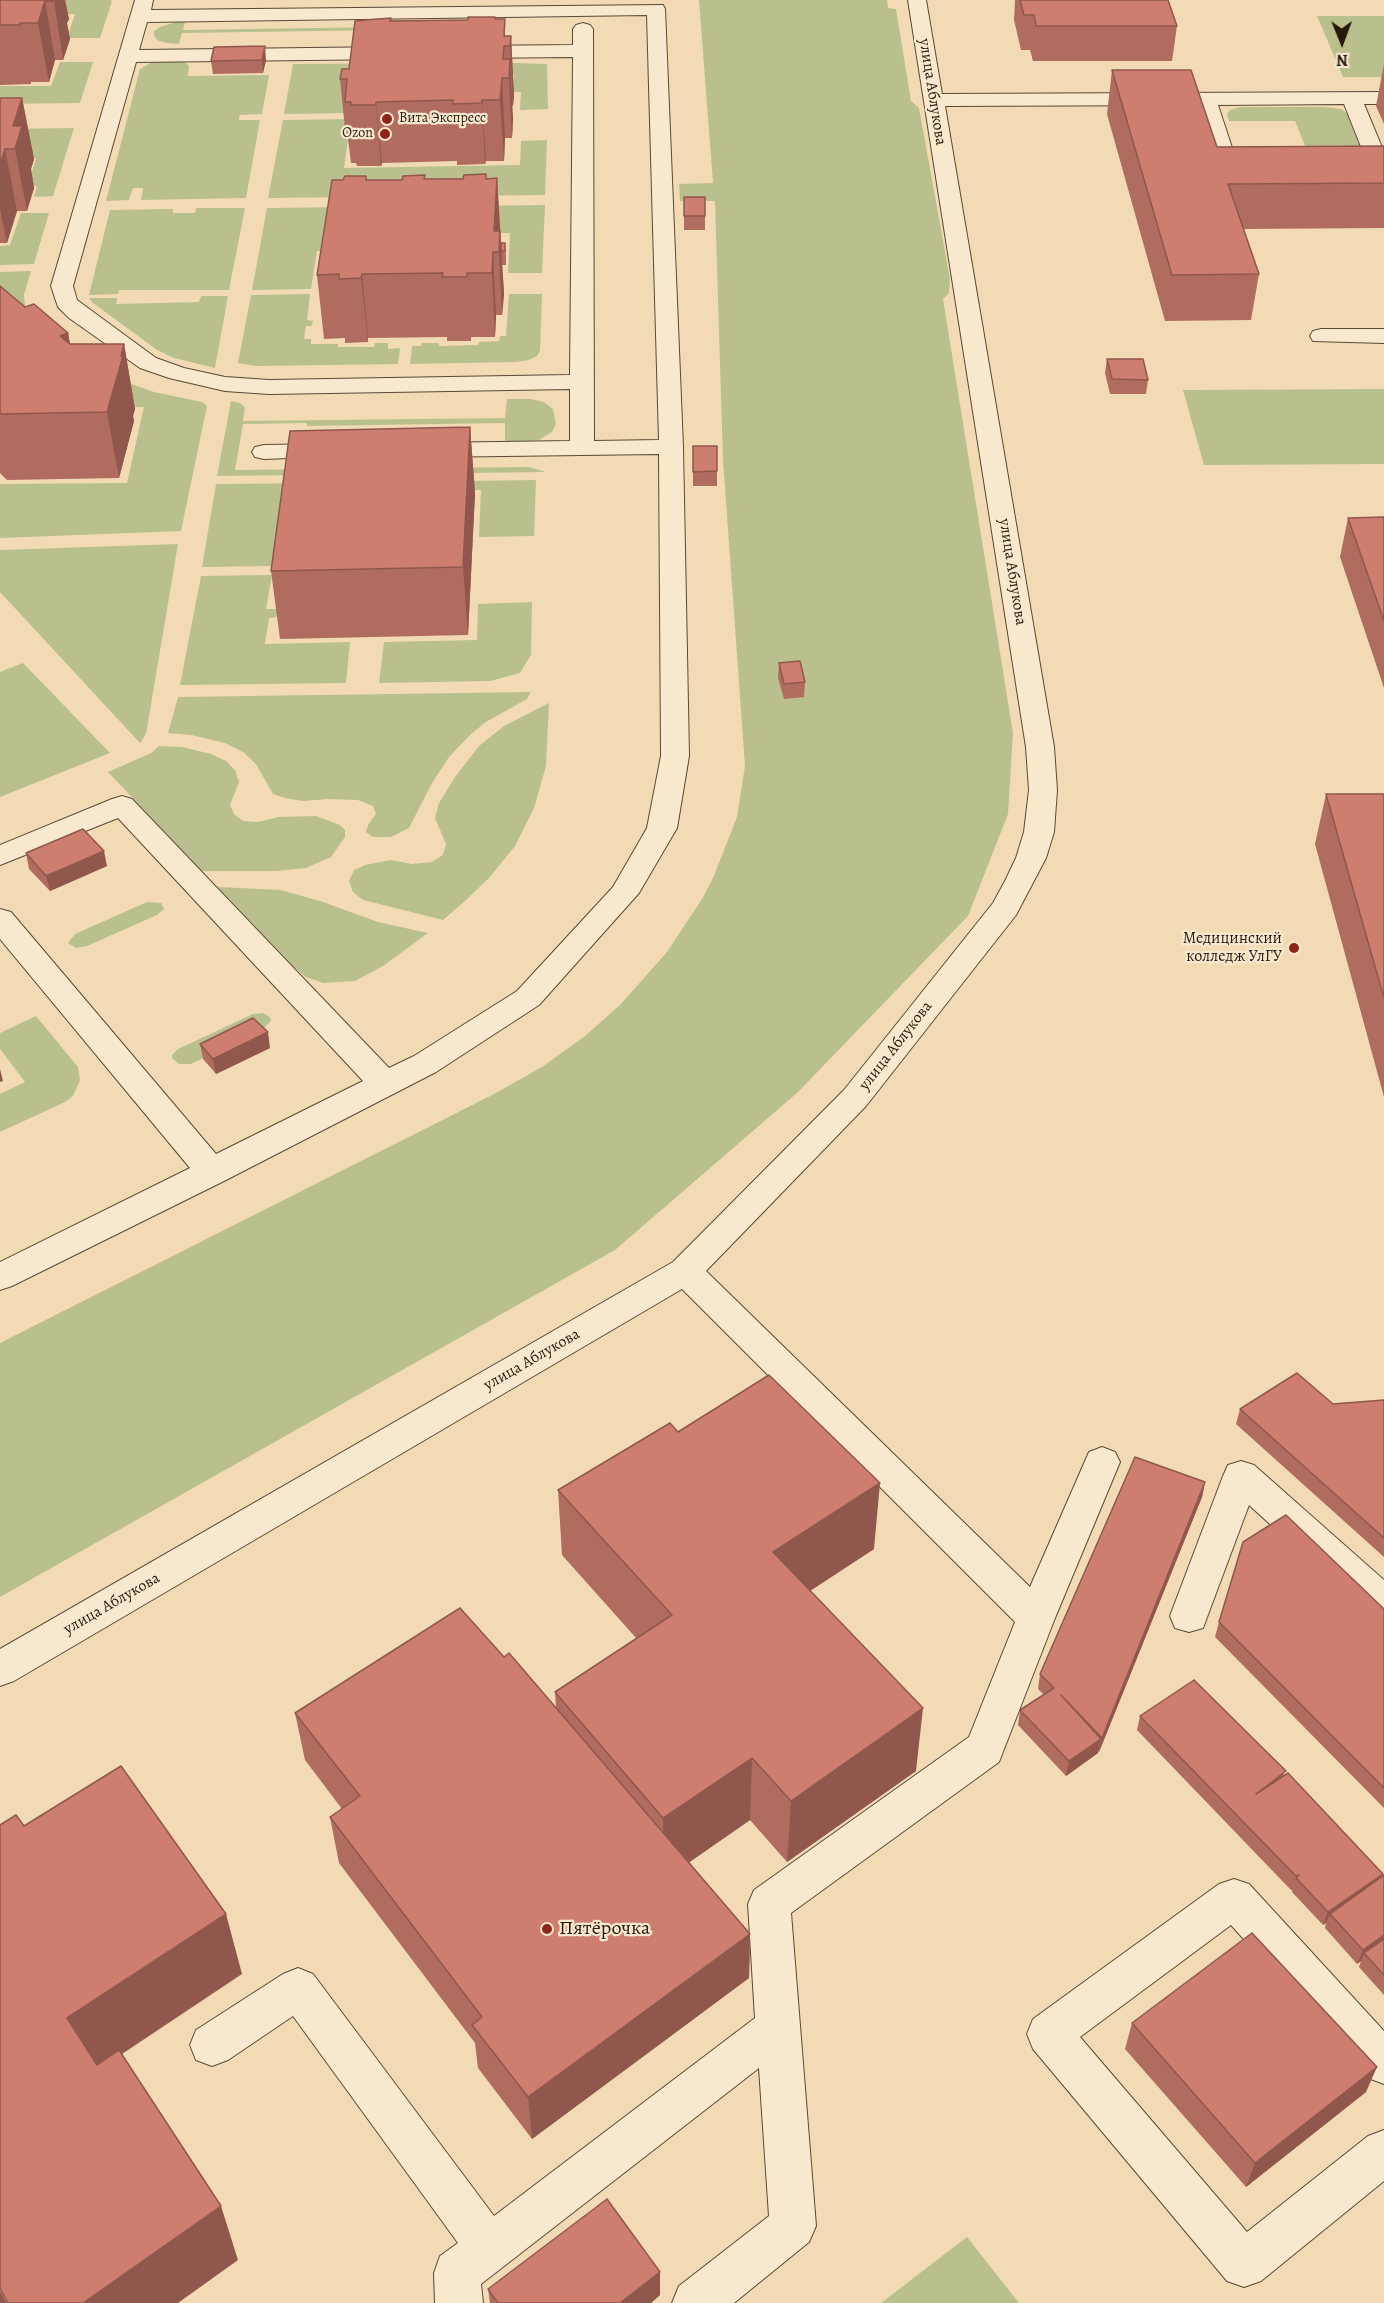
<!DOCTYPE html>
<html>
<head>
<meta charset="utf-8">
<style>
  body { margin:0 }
  #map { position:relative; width:1384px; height:2303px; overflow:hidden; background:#f2dbb4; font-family:Alegreya,serif }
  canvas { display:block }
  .north { position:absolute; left:1312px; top:12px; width:60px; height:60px; -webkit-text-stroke:4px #f7e8ce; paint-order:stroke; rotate:179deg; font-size:16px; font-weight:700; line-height:24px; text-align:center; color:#25190c }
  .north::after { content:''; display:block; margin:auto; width:21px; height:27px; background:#25190c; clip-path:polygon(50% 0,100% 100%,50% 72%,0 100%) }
</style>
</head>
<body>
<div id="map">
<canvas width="1384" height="2303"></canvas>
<div class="north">N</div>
</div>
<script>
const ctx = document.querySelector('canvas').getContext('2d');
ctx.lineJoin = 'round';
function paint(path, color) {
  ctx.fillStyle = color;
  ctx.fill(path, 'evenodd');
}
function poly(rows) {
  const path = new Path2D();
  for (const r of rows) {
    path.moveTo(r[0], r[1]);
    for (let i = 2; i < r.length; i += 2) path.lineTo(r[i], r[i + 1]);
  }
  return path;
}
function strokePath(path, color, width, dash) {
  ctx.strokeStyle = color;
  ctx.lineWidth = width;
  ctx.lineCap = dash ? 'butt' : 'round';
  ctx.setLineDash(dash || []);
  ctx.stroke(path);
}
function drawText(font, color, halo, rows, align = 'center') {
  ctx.font = font + ' Alegreya,serif';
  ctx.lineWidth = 4.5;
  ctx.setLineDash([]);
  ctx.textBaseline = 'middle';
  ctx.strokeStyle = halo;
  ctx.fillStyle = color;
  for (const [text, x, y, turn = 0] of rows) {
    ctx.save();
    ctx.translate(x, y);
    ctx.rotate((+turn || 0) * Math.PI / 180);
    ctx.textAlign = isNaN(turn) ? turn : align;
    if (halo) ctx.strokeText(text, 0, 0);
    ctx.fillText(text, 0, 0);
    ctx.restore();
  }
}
const green = poly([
  [26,0,110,0,112,1,100,38,67,38,75,14,21,14],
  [699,0,887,0,888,8,896,9,911,101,919,108,950,279,949,293,943,299,1013,733,1008,814,968,916,797,1093,615,1250,0,1597,0,1343,494,1094,542,1067,585,1036,620,1005,667,952,702,899,713,878,737,817,745,766,723,460,715,201,680,201,679,184,713,183],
  [1317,16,1384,16,1384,77,1343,77],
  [176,22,185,22,183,30,383,27,382,30,182,33,179,44,166,43,157,40,154,35,154,31,160,27],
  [154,61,184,61,189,66,188,76,269,75,262,114,240,115,239,117,239,120,260,120,246,198,141,200,143,188,133,188,129,200,106,201,140,69],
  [60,62,93,62,80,103,0,104,0,86,51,86],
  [481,62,547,64,548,109,520,110,521,92,513,92,514,75,503,75],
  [468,63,356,73,352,113,284,114,293,64],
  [1240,107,1325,107,1341,109,1348,114,1368,160,1308,153,1295,121,1229,121,1227,114,1230,110],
  [351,119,344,168,520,165,521,141,547,140,545,195,268,198,283,120],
  [74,128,53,196,34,197,37,186,28,186,36,158,0,158,0,129],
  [545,205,542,273,508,273,510,233,458,233,461,206],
  [449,206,325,251,317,251,311,289,252,290,267,208],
  [196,208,245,208,229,290,119,290,118,294,89,295,110,210,173,209,173,213,195,213],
  [21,213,49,213,34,264,0,265,0,246,10,245],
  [31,271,24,295,25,307,0,334,0,272],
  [310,294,307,320,313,321,312,326,306,326,304,339,311,339,311,344,338,344,338,347,374,347,375,343,388,343,388,349,400,348,398,364,256,366,238,363,251,295],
  [509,294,542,294,540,351,537,356,529,360,516,362,410,364,412,346,421,346,422,343,439,343,439,346,478,345,479,342,499,341,500,336,506,336],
  [201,296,228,296,215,368,174,358,157,350,93,303,89,298,117,298,116,304,199,302],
  [126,382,154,392,202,402,207,406,181,531,0,538,0,484,127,483,144,407,85,407],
  [1384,389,1384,464,1204,465,1183,390],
  [507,399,531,399,544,402,553,409,556,424,552,432,539,440,505,444,505,423,307,426,307,423,243,424,235,470,529,467,546,472,217,476,231,401,240,403,245,407,243,421,505,418],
  [536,480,534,536,479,537,481,490,377,492,378,482],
  [335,483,273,566,202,567,216,484],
  [178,544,146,734,140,743,0,592,0,550],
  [272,575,266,609,277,609,277,617,269,618,265,644,350,642,346,683,180,685,201,576],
  [532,602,531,655,520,673,490,681,379,683,384,642,477,640,478,604],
  [23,663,110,753,0,797,0,672],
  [531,692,527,699,486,722,471,734,449,757,432,783,409,828,391,837,373,837,366,832,368,825,376,814,373,806,358,800,328,799,303,801,285,798,273,794,256,764,243,752,225,743,191,735,168,733,178,697],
  [549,703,546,766,534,808,515,846,489,878,465,901,443,920,363,900,353,892,349,881,354,870,365,865,391,860,412,864,432,862,443,855,446,844,435,818,439,803,455,777,479,746,504,726],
  [159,746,182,747,211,754,226,761,235,770,239,782,230,805,234,814,243,821,258,822,278,817,316,816,340,825,345,830,345,837,331,857,306,868,276,871,202,871,108,772,151,753],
  [218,887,281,890,323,902,378,922,428,933,383,966,355,981,323,983,306,977,295,968],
  [147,902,161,903,164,909,157,915,87,946,76,948,68,943,75,934],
  [263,1013,270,1017,271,1021,263,1029,191,1064,179,1064,172,1058,172,1055,178,1049,253,1014],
  [36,1016,78,1067,80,1080,73,1096,65,1102,0,1132,0,1094,25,1082,0,1049,0,1033],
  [967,2237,1019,2303,881,2303]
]);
const minor = poly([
  [135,0,153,0,151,10,663,5,665,9,683,447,689,756,677,828,639,893,539,1005,436,1072,224,1181,12,1286,0,1290,0,1262,190,1168,0,939,0,909,11,912,216,1154,363,1081,118,818,0,865,0,845,112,799,122,796,132,799,389,1068,414,1056,517,991,613,887,647,828,661,756,659,454,427,457,418,455,415,450,418,445,427,443,570,441,570,389,269,394,225,391,169,378,140,368,69,318,58,307,51,286,135,0],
  [647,15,659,440,594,441,593,29,590,25,583,23,576,25,573,29,573,45,468,46,461,48,458,52,461,56,468,58,573,57,570,375,269,380,225,377,184,368,156,358,77,300,73,286,136,62,395,59,402,57,405,53,402,49,395,47,139,50,147,22,647,15],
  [908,0,926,0,942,94,1384,92,1384,104,1364,104,1384,152,1384,183,1377,181,1373,177,1344,104,1218,105,1241,175,1248,177,1252,181,1248,185,1241,187,1226,185,1222,181,1198,105,945,106,1054,747,1057,790,1054,832,1046,858,1016,915,866,1106,706,1271,1030,1587,1089,1452,1102,1447,1115,1452,1120,1462,1055,1618,999,1762,791,1913,816,2226,809,2242,734,2303,672,2303,679,2286,769,2216,759,2068,481,2284,483,2303,435,2303,434,2273,440,2256,458,2243,293,2016,228,2060,212,2066,196,2060,190,2045,196,2030,283,1974,298,1968,313,1974,494,2216,755,2018,748,1904,754,1890,969,1737,1015,1622,682,1289,14,1681,0,1686,0,1649,673,1262,844,1090,993,903,1005,881,1016,858,1024,832,1029,790,1026,747,908,0],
  [1321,329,1384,329,1384,343,1313,341,1310,336,1313,331,1321,329],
  [333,444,342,446,345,451,342,456,264,459,255,457,252,452,255,447,264,445,333,444],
  [1241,1461,1254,1465,1384,1580,1384,1620,1370,1615,1249,1505,1203,1628,1189,1632,1175,1628,1170,1616,1223,1476,1228,1465,1241,1461],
  [1234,1879,1249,1884,1384,2031,1384,2084,1368,2078,1231,1925,1080,2037,1247,2232,1368,2136,1384,2130,1384,2181,1261,2281,1244,2287,1227,2281,1033,2049,1027,2034,1033,2019,1219,1884,1234,1879]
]);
const wall = poly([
  [0,0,65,0,69,19,67,23,70,39,63,60,55,60,49,82,31,82,31,84,0,85],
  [1015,0,1168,0,1177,26,1172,61,1033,61,1030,50,1021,50,1014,20],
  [391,18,391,21,495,19,506,36,511,36,514,96,513,106,512,106,513,119,512,138,505,138,504,161,486,161,485,164,457,165,457,161,382,163,381,166,357,166,356,163,351,163,348,139,346,139,340,79],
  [266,60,263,73,213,74,211,61],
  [1384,64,1384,124,1376,106],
  [1112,70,1217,147,1384,146,1384,228,1243,229,1259,274,1251,320,1165,321,1107,114],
  [0,98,22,98,34,159,31,169,34,188,27,211,17,211,7,243,0,243],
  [425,175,425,179,497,178,501,243,505,243,506,257,506,265,502,265,504,294,502,315,496,315,495,337,471,337,471,341,447,341,447,337,368,338,368,342,345,343,345,338,324,339,317,275,343,180,366,176,367,180,402,180],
  [684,197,705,197,705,230,684,230],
  [0,286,25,307,68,333,70,344,124,344,135,409,133,416,134,421,119,478,7,480,0,473],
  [1107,359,1148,380,1146,394,1110,394,1105,373],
  [470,427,475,493,468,635,280,639,271,571],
  [693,446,717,446,717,486,693,486],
  [1384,517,1384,688,1340,557,1348,518],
  [779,663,805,682,804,697,784,699,778,678],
  [1326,794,1384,794,1384,1097,1315,844],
  [26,853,107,866,50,891,29,869],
  [200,1044,270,1048,216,1074,203,1059],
  [1384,1400,1384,1557,1236,1424,1240,1409,1333,1404],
  [678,1432,874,1549,810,1591,916,1771,787,1862,750,1820,689,1862,750,1934,749,1978,532,2139,478,2068,475,2043,339,1863,330,1817,342,1809,305,1760,295,1713,504,1657,556,1708,555,1692,637,1639,562,1555,558,1490],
  [1205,1482,1202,1497,1099,1752,1098,1751,1098,1753,1066,1776,1018,1725,1020,1710,1044,1695,1038,1689,1040,1674],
  [1384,1609,1384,1808,1215,1637,1219,1622],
  [1140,1716,1285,1775,1382,1877,1384,1875,1384,1995,1359,1967,1361,1961,1357,1964,1325,1928,1326,1923,1323,1925,1292,1892,1292,1890,1291,1890,1137,1730],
  [1132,2023,1366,2092,1246,2187,1125,2049],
  [488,2289,660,2295,651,2303,490,2303]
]);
const shadedWall = poly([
  [54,0,65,0,69,19,67,23,70,39,63,60],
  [45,1,55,60,49,82,38,23],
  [511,36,514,96,513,106,510,46],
  [265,46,266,60,263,73,262,60],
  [510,59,513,119,512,138,509,78],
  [502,78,505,138,504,161,500,100],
  [22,98,34,159,31,169,34,188,27,211,15,149,13,126],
  [482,100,486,161,485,164,482,103],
  [376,102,382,163,381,166,376,105],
  [5,149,17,211,7,243,0,209,0,164],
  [497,178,504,294,502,315,499,252,494,231],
  [493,252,496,315,495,337,492,273],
  [362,274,368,338,368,342,361,278],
  [68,333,80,398,60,336],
  [124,344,135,409,133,416,134,421,119,478,107,412],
  [470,427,475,493,468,635,463,567],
  [104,851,107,866,50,891,46,876],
  [268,1032,270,1048,216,1074,213,1059],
  [0,1069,3,1081,0,1082],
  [1205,1482,1202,1497,1099,1752,1102,1738],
  [880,1483,874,1549,770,1617,773,1552],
  [923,1708,916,1771,787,1862,791,1801],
  [1101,1739,1098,1753,1066,1776,1069,1761],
  [752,1758,750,1820,664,1880,663,1818],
  [1383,1874,1378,1888,1330,1914,1326,1923,1323,1925,1328,1912],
  [226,1914,242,1974,89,2076,67,2018],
  [750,1934,749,1978,532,2139,528,2097],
  [1384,1935,1384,1944,1364,1953,1361,1961,1357,1964,1363,1950],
  [1377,2067,1366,2092,1246,2187,1255,2163],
  [221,2206,238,2260,178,2303,83,2303],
  [660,2272,660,2295,651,2303,620,2303],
  [0,2290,7,2303,0,2303]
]);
const building = poly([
  [0,0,54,0,53,1,45,1,38,23,20,23,20,25,0,25,0,0],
  [1020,0,1168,0,1177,26,1036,26,1034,15,1024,15,1020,0],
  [468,17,495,17,495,19,505,19,504,36,511,36,510,46,504,46,503,59,510,59,509,78,502,78,500,100,482,100,482,103,453,104,453,100,376,102,376,105,351,105,351,102,345,102,347,79,340,79,342,69,349,69,355,21,391,18,390,21,468,20,468,17],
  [265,46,262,60,211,61,214,47,265,46],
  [1112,70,1191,70,1217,147,1384,146,1384,183,1228,184,1259,274,1172,275,1112,70],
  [0,98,22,98,13,126,22,126,15,149,5,149,0,164,0,98],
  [486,174,486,179,497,178,494,231,500,231,499,252,493,252,492,273,467,273,467,277,442,277,443,273,362,274,361,278,339,279,339,274,317,275,332,180,343,180,345,176,366,176,366,180,402,180,403,176,425,175,424,179,463,179,464,175,486,174],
  [684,197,705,197,705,216,684,216,684,197],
  [501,243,505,243,505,251,501,251,501,243],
  [0,286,25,307,34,304,68,333,60,336,70,344,124,344,121,356,123,356,107,412,0,414,0,286],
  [1107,359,1143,359,1148,380,1112,379,1107,359],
  [470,427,463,567,271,571,290,431,470,427],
  [693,446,717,446,717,471,693,472,693,446],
  [1384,517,1384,621,1348,518,1384,517],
  [800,661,805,682,784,684,779,663,800,661],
  [1326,794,1384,794,1384,998,1326,794],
  [83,829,104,851,46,876,26,853,83,829],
  [253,1018,268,1032,213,1059,200,1044,253,1018],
  [1297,1373,1333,1404,1384,1400,1384,1538,1240,1409,1297,1373],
  [769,1375,880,1483,773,1552,923,1708,791,1801,752,1758,663,1818,555,1692,672,1615,558,1490,670,1423,678,1432,769,1375],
  [1135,1457,1205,1482,1102,1738,1061,1695,1101,1739,1069,1761,1020,1710,1054,1688,1040,1674,1135,1457],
  [1286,1515,1384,1609,1384,1788,1219,1622,1243,1542,1286,1515],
  [460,1608,504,1657,509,1653,750,1934,528,2097,472,2025,482,2017,330,1817,360,1796,295,1713,460,1608],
  [1194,1680,1286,1771,1256,1794,1288,1773,1383,1874,1328,1912,1296,1878,1299,1875,1296,1876,1140,1716,1194,1680],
  [121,1766,226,1914,67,2018,97,2065,119,2050,221,2206,83,2303,8,2303,0,2288,0,1825,16,1815,24,1826,121,1766],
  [1384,1875,1384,1935,1363,1950,1330,1914,1384,1875],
  [1252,1933,1377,2067,1255,2163,1132,2023,1252,1933],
  [1384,1939,1384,1975,1364,1953,1384,1939],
  [607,2199,660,2272,620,2303,498,2303,488,2289,607,2199]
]);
const markers = [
  [387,119,6,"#8f2418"],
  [385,134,6,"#8f2418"],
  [1294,948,6,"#8f2418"],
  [547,1929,6,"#8f2418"]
];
const farPoinames = [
  ["Вита Экспресс",399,119],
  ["Ozon",373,134,"right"]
];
const streetNames = [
  ["улица Аблукова",932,92,81],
  ["улица Аблукова",1012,572,81],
  ["улица Аблукова",896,1046,-52],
  ["улица Аблукова",532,1360,-30],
  ["улица Аблукова",112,1604,-30]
];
const poiNames = [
  ["Медицинский",1282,939],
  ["колледж УлГУ",1282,957]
];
const nearPoinames = [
  ["Пятёрочка",559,1929]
];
paint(green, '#b9c08e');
strokePath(minor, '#584a36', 2);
paint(minor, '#f7e8ce');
paint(wall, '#b06c5f');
paint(shadedWall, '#90584d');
paint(building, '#cd7e6e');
strokePath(building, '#90584d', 1.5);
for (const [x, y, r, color] of markers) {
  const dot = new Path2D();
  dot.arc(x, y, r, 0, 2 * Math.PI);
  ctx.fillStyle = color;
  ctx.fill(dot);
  strokePath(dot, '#f7e8ce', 2);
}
drawText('14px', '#25190c', '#f7e8ce', farPoinames, 'left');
drawText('16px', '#25190c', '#f7e8ce', streetNames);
drawText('16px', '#25190c', '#f7e8ce', poiNames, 'right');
drawText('20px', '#25190c', '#f7e8ce', nearPoinames, 'left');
</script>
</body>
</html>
